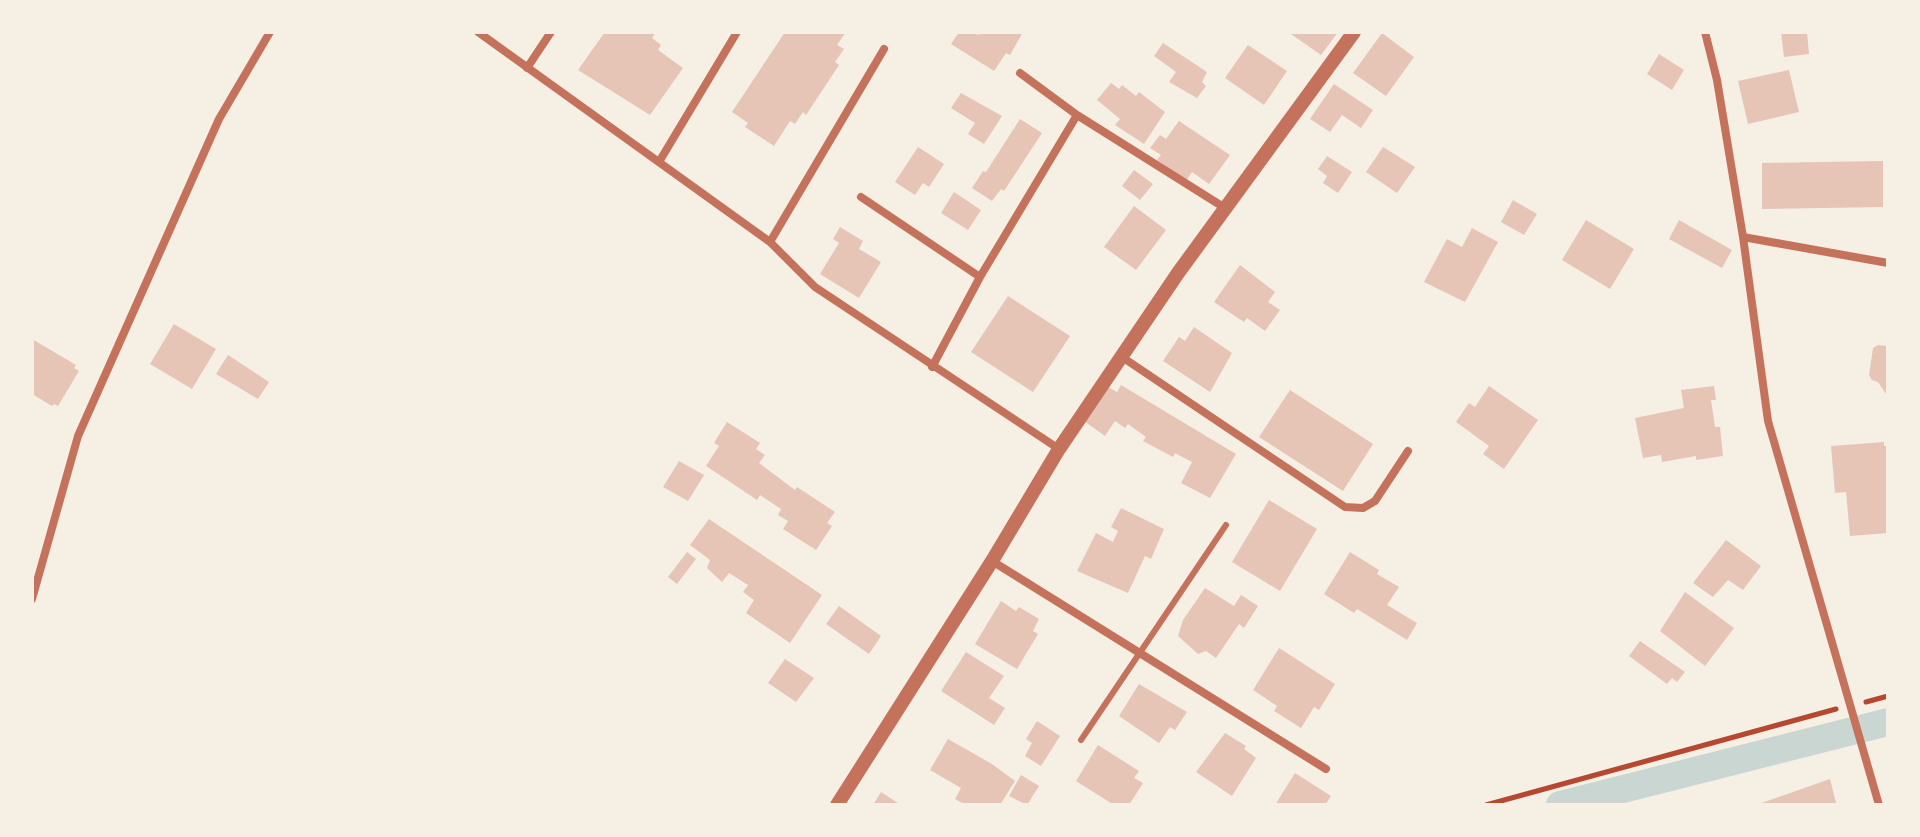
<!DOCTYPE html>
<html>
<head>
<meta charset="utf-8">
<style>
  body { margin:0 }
  #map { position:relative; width:1920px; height:837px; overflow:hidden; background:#f6efe4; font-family:"Alegreya Sans",sans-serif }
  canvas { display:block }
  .frame { position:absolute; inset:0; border:34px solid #f6efe4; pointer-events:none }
</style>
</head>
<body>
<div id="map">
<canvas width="1920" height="837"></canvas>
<div class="frame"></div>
</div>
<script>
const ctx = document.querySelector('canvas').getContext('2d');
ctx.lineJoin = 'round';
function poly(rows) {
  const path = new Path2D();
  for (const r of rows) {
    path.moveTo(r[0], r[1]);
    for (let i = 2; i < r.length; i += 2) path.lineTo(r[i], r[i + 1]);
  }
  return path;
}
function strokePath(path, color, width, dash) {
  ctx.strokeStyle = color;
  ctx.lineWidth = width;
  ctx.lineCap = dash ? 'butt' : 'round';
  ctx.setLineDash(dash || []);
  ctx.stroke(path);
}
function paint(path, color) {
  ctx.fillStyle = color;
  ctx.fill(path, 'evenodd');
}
const canal = poly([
  [1560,805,1888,722]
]);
const building = poly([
  [605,32,656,32,652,38,661,45,658,50,683,68,650,115,578,70],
  [785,32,846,32,837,45,844,49,835,62,839,65,806,115,803,112,795,124,790,121,774,146,745,127,748,123,732,112],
  [959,32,972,32,978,35,980,32,1023,32,1010,55,1006,53,994,71,951,44],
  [1288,32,1338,32,1321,55],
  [1781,32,1807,32,1809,54,1784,57],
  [1382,33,1414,57,1386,96,1353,73],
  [1163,43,1207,72,1202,82,1206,86,1197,98,1169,82,1176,72,1154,56],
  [1248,45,1287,71,1264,105,1225,78],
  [1659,54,1684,70,1672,90,1647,74],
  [1789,70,1799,112,1748,124,1738,81],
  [1111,83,1119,89,1122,85,1136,96,1139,92,1165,112,1144,144,1115,125,1120,119,1097,100],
  [1334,84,1373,110,1361,128,1342,115,1330,132,1310,119],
  [961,93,1002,116,984,144,968,134,975,123,951,108],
  [1020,119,1042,133,1004,191,1001,189,992,201,972,188,983,171,986,172],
  [1179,121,1230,155,1209,184,1192,172,1186,181,1157,160,1161,155,1150,148,1160,135,1166,139],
  [918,147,944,164,929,187,923,183,915,195,895,182],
  [1383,147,1415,167,1397,193,1366,172],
  [1327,156,1352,172,1338,193,1323,183,1327,176,1318,169],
  [1883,161,1883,207,1762,209,1762,163],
  [1134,170,1153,184,1140,200,1122,186],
  [954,192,981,210,968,230,941,213],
  [1513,200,1537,214,1524,235,1501,222],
  [1134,206,1166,230,1136,270,1104,247],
  [1586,220,1634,249,1610,289,1562,260],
  [1679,220,1732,250,1722,268,1669,239],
  [840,227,863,241,859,249,881,262,859,298,820,274,839,243,833,239],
  [1472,228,1498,242,1465,302,1424,282,1447,239,1462,247],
  [1240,265,1275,292,1268,302,1280,310,1265,331,1247,318,1244,322,1214,302],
  [1008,296,1070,336,1033,392,971,352],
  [174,324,216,349,192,389,150,364],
  [1194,327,1232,353,1210,392,1163,361,1179,337,1185,341],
  [32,339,76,365,74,368,79,371,58,406,54,404,52,406,32,394],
  [1878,345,1888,346,1888,397,1878,382,1872,380,1869,375,1873,348],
  [228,355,269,382,258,399,216,374],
  [1121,385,1236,454,1210,498,1181,483,1192,462,1175,453,1173,457,1143,441,1146,437,1128,424,1125,428,1115,421,1105,436,1084,421,1108,387,1117,392],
  [1489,386,1538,420,1504,469,1483,454,1489,446,1456,422,1469,403,1475,407],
  [1714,386,1716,400,1711,400,1715,427,1720,427,1723,456,1696,460,1696,456,1662,462,1661,455,1643,458,1635,418,1684,408,1681,390],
  [1290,390,1373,444,1343,491,1259,437],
  [727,422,760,443,756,449,765,455,759,463,795,490,797,487,835,512,827,523,832,526,816,550,783,529,788,521,778,515,781,509,760,495,757,500,706,466,719,446,714,443],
  [1884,442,1884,446,1888,446,1888,533,1850,536,1846,492,1835,493,1831,446],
  [679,461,704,475,688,501,663,487],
  [1269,500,1317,529,1280,591,1232,562],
  [1121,508,1164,529,1151,559,1145,556,1128,593,1077,571,1096,533,1113,542,1118,531,1111,527],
  [709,519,822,595,790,643,746,613,754,600,743,592,748,585,729,573,722,582,707,568,710,560,690,545],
  [1726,540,1761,566,1743,590,1728,580,1713,597,1693,583],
  [687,552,696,559,677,584,668,577],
  [1350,552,1379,570,1377,574,1399,587,1387,605,1417,623,1407,640,1357,609,1354,613,1324,594],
  [1205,588,1234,606,1241,595,1258,606,1244,628,1239,624,1216,658,1206,651,1198,654,1178,636,1183,620],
  [1685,592,1734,628,1705,666,1660,631],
  [1001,601,1016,611,1019,607,1039,619,1033,631,1038,634,1017,669,975,644],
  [839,606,881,636,869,654,826,624],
  [1640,641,1685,672,1677,682,1672,678,1667,684,1629,656],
  [1279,648,1335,684,1319,710,1314,707,1301,728,1274,711,1277,706,1253,690],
  [966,652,1004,676,989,698,1005,708,994,725,941,691],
  [785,659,814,678,796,702,768,683],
  [1139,684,1187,712,1175,730,1170,727,1159,743,1119,716],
  [1037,721,1060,736,1041,766,1025,756,1032,743,1026,739],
  [1225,733,1246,746,1244,749,1256,758,1232,796,1196,772],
  [948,739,992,764,1015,781,1000,805,966,805,955,799,961,788,930,770],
  [1098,745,1139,771,1134,778,1143,783,1129,805,1114,805,1076,781],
  [1295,773,1331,796,1325,805,1275,805],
  [1021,775,1039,786,1027,805,1009,796],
  [1830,779,1836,803,1831,805,1756,805],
  [881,792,901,805,873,805]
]);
const path = poly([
  [1866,702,1888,696],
  [1486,805,1836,709]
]);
const service = poly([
  [1081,740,1226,525]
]);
const minor = poly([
  [478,32,770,242,815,287,1059,449],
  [1705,32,1717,80,1743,237,1768,421,1879,805],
  [527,68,551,32],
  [1020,73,1077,115],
  [659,162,737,32],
  [861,197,980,277],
  [1743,237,1888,263],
  [770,242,884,49],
  [1122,357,1345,507,1363,508,1375,501,1408,451],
  [932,367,980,277,1077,115,1225,208],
  [992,561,1326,769],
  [32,599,78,436,219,119,270,32]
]);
const tertiary = poly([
  [837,805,992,561,1059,449,1178,273,1354,32]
]);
strokePath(canal, '#c9d6d2', 28);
paint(building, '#e6c5b7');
strokePath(path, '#b5482f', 5);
strokePath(service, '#c5725c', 6);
strokePath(minor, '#c5725c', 8);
strokePath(tertiary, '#c5725c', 14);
</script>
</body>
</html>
